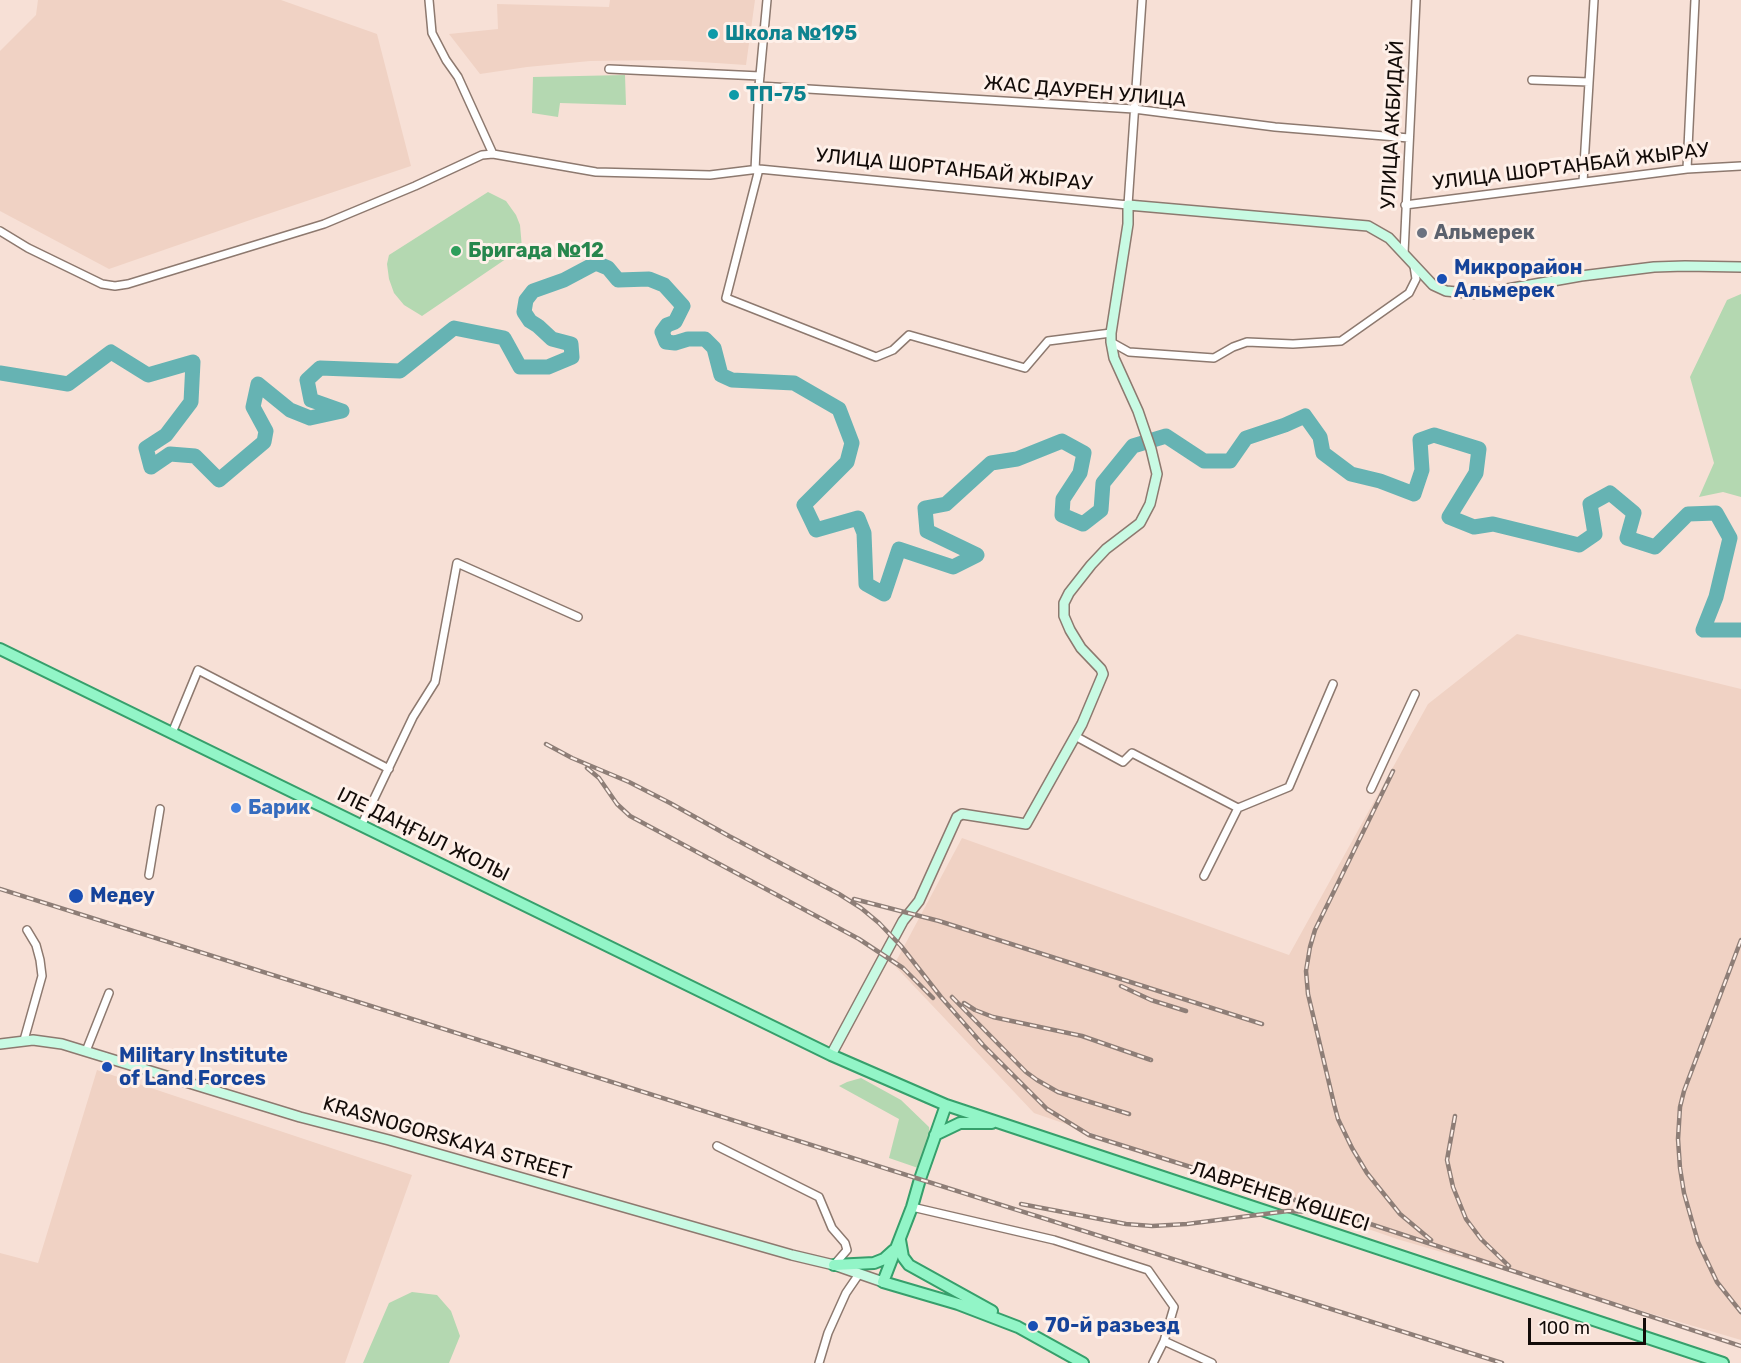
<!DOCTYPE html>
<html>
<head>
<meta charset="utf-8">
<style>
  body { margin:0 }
  #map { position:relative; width:1741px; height:1363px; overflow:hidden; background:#f7e0d6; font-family:Rubik,sans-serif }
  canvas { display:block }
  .scale { position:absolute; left:1528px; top:1318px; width:118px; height:27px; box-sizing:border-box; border:3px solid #120b08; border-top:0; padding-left:8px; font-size:18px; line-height:21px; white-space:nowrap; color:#120b08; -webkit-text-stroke:4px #fef0e9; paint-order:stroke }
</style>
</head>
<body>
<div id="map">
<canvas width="1741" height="1363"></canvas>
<div class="scale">100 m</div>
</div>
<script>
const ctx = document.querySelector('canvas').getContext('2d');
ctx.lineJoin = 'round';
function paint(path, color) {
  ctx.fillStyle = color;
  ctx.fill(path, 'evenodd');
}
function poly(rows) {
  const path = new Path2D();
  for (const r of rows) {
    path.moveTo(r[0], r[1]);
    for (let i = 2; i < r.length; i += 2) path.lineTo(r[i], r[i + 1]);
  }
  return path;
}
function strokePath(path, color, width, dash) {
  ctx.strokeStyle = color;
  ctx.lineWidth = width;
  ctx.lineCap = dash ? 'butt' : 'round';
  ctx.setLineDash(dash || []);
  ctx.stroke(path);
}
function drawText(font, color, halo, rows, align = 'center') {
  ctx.font = font + ' Rubik,sans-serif';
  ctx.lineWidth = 6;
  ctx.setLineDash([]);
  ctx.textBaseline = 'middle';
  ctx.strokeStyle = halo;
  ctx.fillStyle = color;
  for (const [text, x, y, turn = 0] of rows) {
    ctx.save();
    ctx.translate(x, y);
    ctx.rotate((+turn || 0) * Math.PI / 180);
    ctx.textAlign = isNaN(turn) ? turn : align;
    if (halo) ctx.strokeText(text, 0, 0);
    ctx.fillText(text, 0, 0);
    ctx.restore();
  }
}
const built = poly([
  [38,0,281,0,377,34,411,166,253,219,109,269,0,211,0,51,36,15],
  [610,0,755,0,746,65,671,60,590,61,527,67,480,74,449,34,498,29,497,4,609,7],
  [1517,634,1741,689,1741,1340,1397,1239,1034,1113,894,965,962,838,1289,955,1428,704],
  [97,1070,412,1175,345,1363,0,1363,0,1253,38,1263]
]);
const green = poly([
  [625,75,626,105,560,103,558,117,532,113,533,77],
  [488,192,506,201,516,215,520,225,522,248,422,316,404,305,394,293,389,279,387,264,389,255],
  [1741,294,1741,497,1723,492,1699,497,1714,463,1690,377,1727,300],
  [861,1078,901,1100,929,1127,930,1135,921,1169,889,1158,899,1119,839,1086,847,1082],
  [412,1292,437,1295,451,1311,460,1336,449,1363,363,1363,389,1303]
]);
const river = poly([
  [0,373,68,384,111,352,148,375,193,362,191,402,166,435,146,448,151,467,170,454,195,456,219,480,264,442,266,431,253,407,258,384,290,410,310,418,342,411,311,400,307,380,320,368,400,371,454,328,504,338,520,367,548,367,572,357,571,344,552,339,538,326,530,321,524,312,526,300,533,291,564,280,596,263,608,268,618,280,649,279,664,285,683,306,675,322,667,325,662,332,666,342,675,343,688,339,705,339,714,348,721,375,732,380,794,383,839,409,852,443,847,462,804,505,816,530,858,518,864,533,866,584,884,594,899,549,953,567,977,555,927,531,925,508,946,504,991,463,1017,459,1062,441,1084,453,1080,473,1063,499,1062,515,1083,524,1101,510,1103,483,1133,446,1166,436,1204,461,1230,461,1246,438,1285,425,1305,416,1320,437,1323,453,1351,474,1380,481,1414,494,1422,470,1420,440,1434,435,1479,449,1476,473,1449,517,1474,527,1493,524,1579,545,1595,534,1590,504,1610,493,1634,513,1627,538,1655,547,1688,514,1716,513,1730,538,1716,597,1703,630,1741,630]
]);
const street = poly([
  [429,0,432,33,446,60,458,77,493,154],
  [609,69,760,76],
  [1532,80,1589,82],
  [759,86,1134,109,1275,127,1409,138],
  [759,169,726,298,876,357,893,350,909,335,1025,368,1048,341,1111,333],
  [1687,169,1695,0],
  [755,170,759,86,767,0],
  [1583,182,1594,0],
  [1405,205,1687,169,1741,166],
  [0,231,28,248,102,284,115,286,128,284,324,224,415,186,482,155,493,154,596,172,710,175,759,169,1128,205,1142,0],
  [1404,253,1416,0],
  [1111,342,1129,352,1214,358,1233,347,1247,342,1293,344,1341,341,1409,293,1416,279,1414,266],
  [172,733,198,670,389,769],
  [1075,736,1123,762,1132,753,1238,808],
  [1371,789,1415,694],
  [361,826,413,717,435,682,457,563,578,617],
  [149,875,160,809],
  [1204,876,1238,808,1289,787,1333,684],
  [24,1040,42,976,40,960,36,945,27,930],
  [86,1051,109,993],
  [717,1146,819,1197,832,1228,845,1243,847,1250,834,1265],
  [912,1207,1054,1240,1148,1270,1174,1307,1164,1341],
  [819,1363,828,1333,846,1293,859,1274],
  [1153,1363,1164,1341,1212,1363]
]);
const secondary = poly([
  [0,1044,33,1040,62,1044,300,1117,389,1140,792,1255,834,1265,883,1282],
  [831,1055,903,921,919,901,957,817,962,814,1026,824,1082,724,1103,674,1101,669,1081,648,1070,630,1064,616,1064,603,1069,593,1091,565,1106,549,1140,523,1150,504,1157,474,1151,449,1138,411,1114,358,1111,342,1111,333,1128,224,1128,205,1368,226,1389,238,1433,285,1446,291,1479,294,1581,276,1654,267,1685,266,1741,267]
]);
const primary = poly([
  [0,649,831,1055,946,1105,1723,1363],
  [946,1105,920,1179,912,1207,883,1282,958,1304,1018,1327,1083,1363],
  [935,1135,960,1123,992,1123],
  [900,1240,903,1257,909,1265,992,1311],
  [834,1265,874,1263,884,1259,894,1250]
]);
const rail = poly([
  [546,744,572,758,629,782,670,803,729,836,839,894,861,908,879,923,901,946,941,997,983,1045,1047,1109,1089,1135,1343,1215],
  [587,768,599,778,617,804,630,816,859,939,903,968,933,998],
  [1393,771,1315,930,1310,947,1306,971,1308,994,1334,1104,1338,1119,1352,1148,1367,1173,1400,1214,1431,1240],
  [0,889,1502,1363],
  [854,899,939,921,1262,1024],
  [1741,940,1684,1091,1680,1107,1678,1139,1680,1168,1684,1193,1698,1242,1717,1282,1741,1312],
  [1121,986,1151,1000,1186,1011],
  [952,997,1026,1072,1037,1080,1058,1092,1129,1114],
  [964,1003,975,1010,993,1017,1082,1036,1151,1060],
  [1455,1116,1447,1160,1453,1187,1466,1219,1481,1239,1509,1266],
  [1021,1204,1126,1224,1152,1226,1187,1224,1288,1211,1315,1212],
  [1336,1214,1343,1215,1741,1346]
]);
const markers = [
  [713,34,6,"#0f9aa8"],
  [734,95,6,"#0f9aa8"],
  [1422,233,6,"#6b7280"],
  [456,251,6,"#2e9e5b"],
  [1442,279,6,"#1a4fb4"],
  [236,808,6,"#3f7fe0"],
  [76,896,8,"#1a4fb4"],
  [107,1067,6,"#1a4fb4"],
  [1033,1326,6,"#1a4fb4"]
];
const cultureNames = [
  ["Школа №195",725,34],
  ["ТП-75",746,95]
];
const streetNames = [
  ["ЖАС ДАУРЕН УЛИЦА",1085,92,5],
  ["УЛИЦА АКБИДАЙ",1393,125,-87],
  ["УЛИЦА ШОРТАНБАЙ ЖЫРАУ",1571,167,-7],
  ["УЛИЦА ШОРТАНБАЙ ЖЫРАУ",954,170,6],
  ["ІЛЕ ДАҢҒЫЛ ЖОЛЫ",423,835,26],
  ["KRASNOGORSKAYA STREET",447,1139,16],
  ["ЛАВРЕНЕВ КӨШЕСІ",1280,1197,18]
];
const worshipNames = [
  ["Альмерек",1434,233]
];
const leisureNames = [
  ["Бригада №12",468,251]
];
const transitNames = [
  ["Микрорайон",1454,268],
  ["Альмерек",1454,291],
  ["Медеу",90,896],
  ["Military Institute",119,1056],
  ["of Land Forces",119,1079],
  ["70-й разьезд",1045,1326]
];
const shopNames = [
  ["Барик",248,808]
];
paint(built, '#f0d2c4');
paint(green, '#b4d8b1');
strokePath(river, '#66b3b3', 15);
strokePath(street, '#8d796f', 10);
strokePath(secondary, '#8d796f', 12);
strokePath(primary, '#369f6b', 14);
strokePath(street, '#fff', 7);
strokePath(secondary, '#c8fae3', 9);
strokePath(primary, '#92f5c7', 10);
strokePath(rail, '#8e7e77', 4.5);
strokePath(rail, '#fef0e9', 2, [7]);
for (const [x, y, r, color] of markers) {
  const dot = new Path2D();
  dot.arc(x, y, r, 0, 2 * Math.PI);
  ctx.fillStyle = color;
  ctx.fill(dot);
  strokePath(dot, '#fef0e9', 2);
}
drawText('bold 20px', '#0d838f', '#fef0e9', cultureNames, 'left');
drawText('20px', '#120b08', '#fef0e9', streetNames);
drawText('bold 20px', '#5b616d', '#fef0e9', worshipNames, 'left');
drawText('bold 20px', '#27864d', '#fef0e9', leisureNames, 'left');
drawText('bold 20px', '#164399', '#fef0e9', transitNames, 'left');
drawText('bold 20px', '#366cbe', '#fef0e9', shopNames, 'left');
</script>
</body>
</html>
